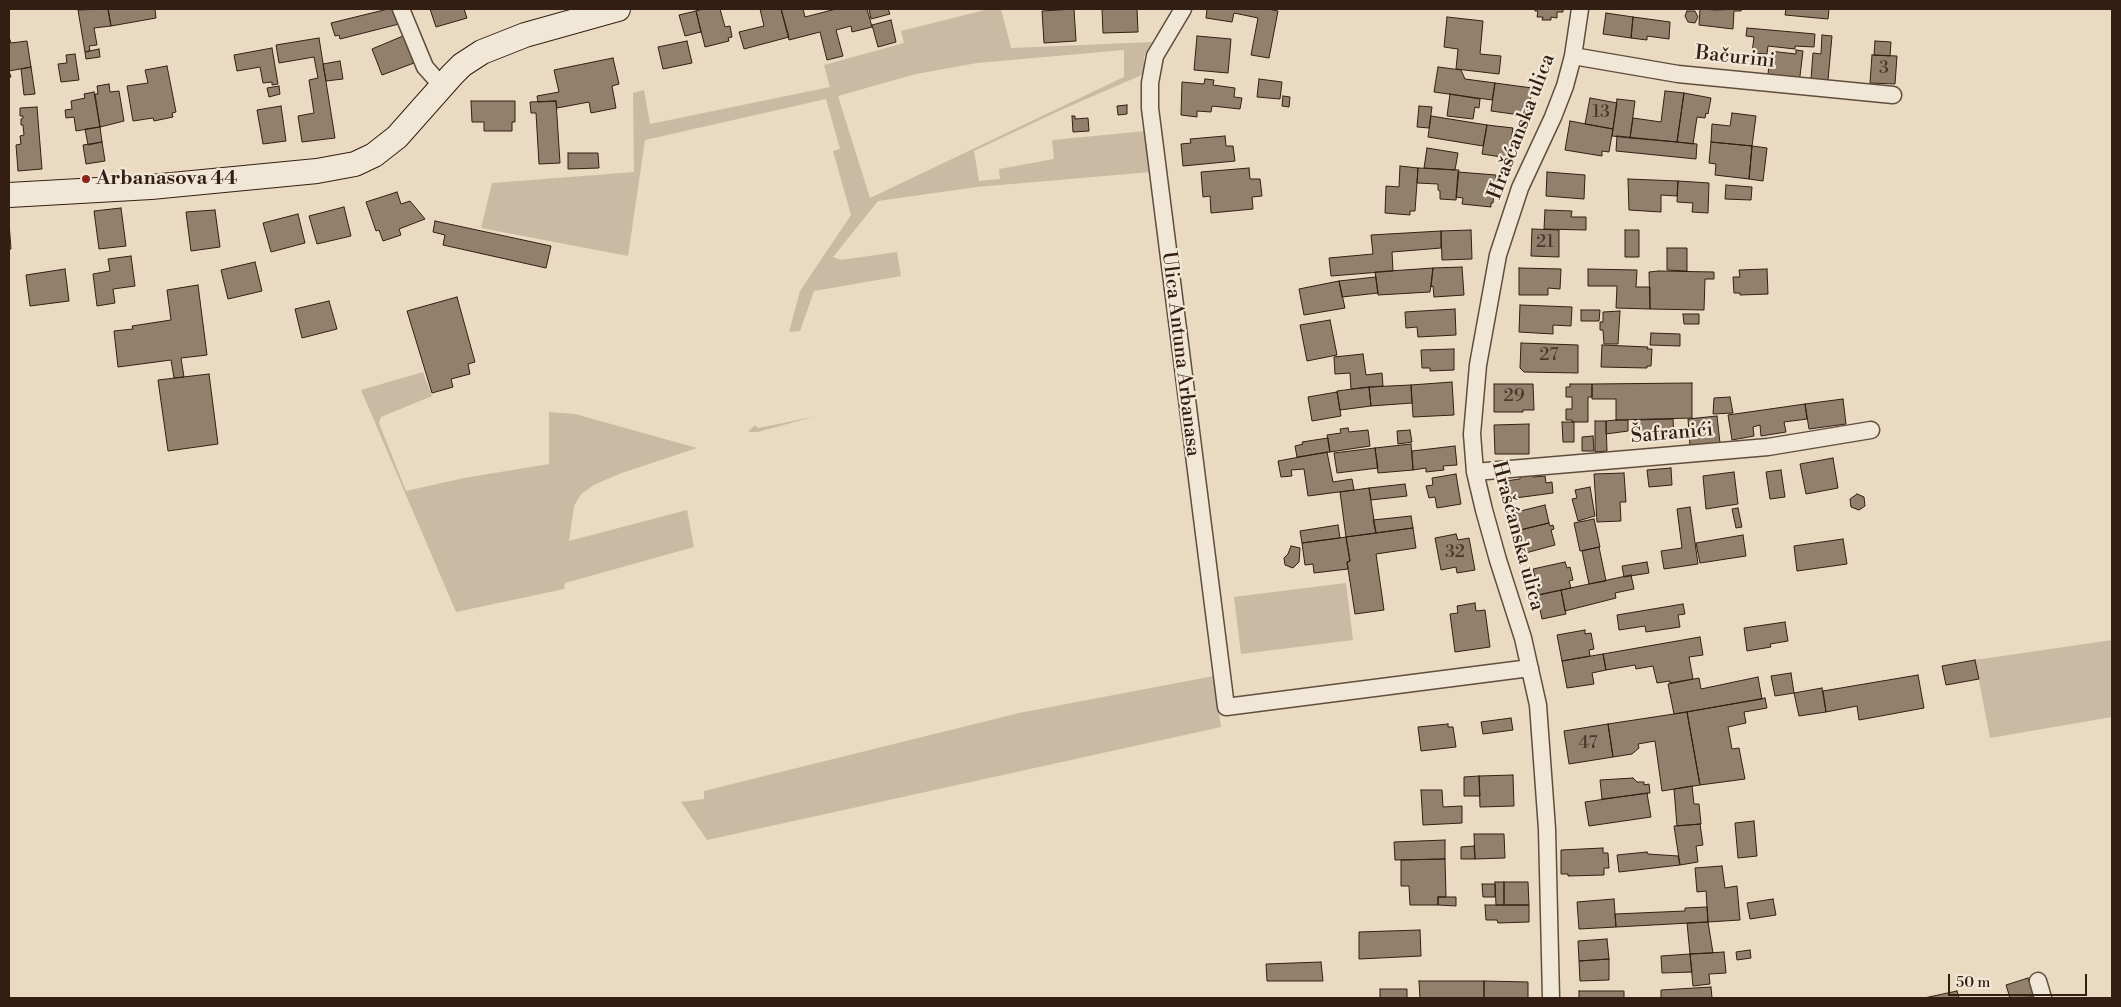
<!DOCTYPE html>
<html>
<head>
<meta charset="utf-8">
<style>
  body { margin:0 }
  #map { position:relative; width:2121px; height:1007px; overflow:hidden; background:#e9dac1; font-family:"Libre Bodoni",serif }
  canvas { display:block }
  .frame { position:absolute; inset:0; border:10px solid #341e13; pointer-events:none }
  .scale { position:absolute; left:1948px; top:974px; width:139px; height:22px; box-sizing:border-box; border:2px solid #341e13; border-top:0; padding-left:6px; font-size:15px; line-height:18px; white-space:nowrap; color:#341e13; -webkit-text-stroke:4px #f1e7d7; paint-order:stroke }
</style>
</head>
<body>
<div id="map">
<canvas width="2121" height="1007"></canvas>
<div class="frame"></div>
<div class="scale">50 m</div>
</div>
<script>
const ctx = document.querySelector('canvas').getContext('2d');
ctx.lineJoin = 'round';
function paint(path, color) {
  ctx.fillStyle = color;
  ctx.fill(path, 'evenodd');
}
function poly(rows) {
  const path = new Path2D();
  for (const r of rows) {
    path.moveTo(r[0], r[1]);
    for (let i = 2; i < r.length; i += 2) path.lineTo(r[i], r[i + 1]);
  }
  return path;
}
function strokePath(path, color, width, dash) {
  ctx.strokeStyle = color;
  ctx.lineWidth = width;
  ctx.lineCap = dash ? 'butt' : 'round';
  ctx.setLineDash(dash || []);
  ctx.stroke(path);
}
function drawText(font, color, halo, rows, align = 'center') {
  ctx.font = font + ' "Libre Bodoni",serif';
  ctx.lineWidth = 4.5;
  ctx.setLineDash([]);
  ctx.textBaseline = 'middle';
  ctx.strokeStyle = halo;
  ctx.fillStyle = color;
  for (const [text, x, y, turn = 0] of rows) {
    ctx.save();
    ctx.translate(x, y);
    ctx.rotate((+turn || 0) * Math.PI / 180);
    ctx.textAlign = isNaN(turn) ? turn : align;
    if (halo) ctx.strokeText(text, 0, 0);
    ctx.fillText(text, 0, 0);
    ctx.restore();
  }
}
const green = poly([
  [989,9,1001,9,1011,48,1152,42,1144,57,1144,74,1061,110,974,151,979,181,1000,179,999,169,1054,159,1052,140,1146,131,1151,172,977,187,878,201,833,257,841,260,897,252,901,276,814,291,800,331,789,332,800,291,851,215,833,151,840,149,826,99,645,140,628,256,481,228,492,183,634,172,633,93,644,90,650,124,830,87,824,65,904,43,901,31],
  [1124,50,1124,77,870,198,838,96,916,74,977,63],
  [423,372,432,396,381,417,379,423,406,491,464,478,549,464,549,412,575,414,697,448,619,474,594,485,581,494,574,506,569,541,687,510,694,547,565,583,564,589,456,612,361,390],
  [816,416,758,432,748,432,755,425,758,428,774,425],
  [1346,583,1353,640,1241,654,1234,597],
  [2112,640,2112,717,1990,738,1975,660],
  [1214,676,1221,727,707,840,681,802,704,799,704,791,1019,713]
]);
const building = poly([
  [108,9,155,9,156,18,111,26,108,9],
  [108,9,111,26,94,28,97,45,89,46,90,51,85,52,78,10,108,9],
  [388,9,395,9,399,24,340,39,339,35,335,36,331,23,388,9],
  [430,9,464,9,467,18,436,27,430,9],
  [703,9,720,9,725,27,730,26,732,37,728,38,729,41,705,47,696,11,703,9],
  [760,9,781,9,789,37,744,49,739,32,764,26,760,9],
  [781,9,803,9,805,17,836,9,867,9,872,27,852,32,851,26,836,30,843,56,827,60,820,32,789,40,781,9],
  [869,9,888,9,890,14,871,19,869,9],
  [1074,9,1076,41,1044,43,1042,11,1074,9],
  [1102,9,1137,9,1138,32,1103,33,1102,9],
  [1207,9,1268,9,1278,11,1269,58,1251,55,1258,18,1234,13,1232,22,1206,18,1207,9],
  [1535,9,1563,9,1563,12,1557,12,1557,18,1551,17,1551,20,1542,20,1543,17,1537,17,1538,11,1535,11,1535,9],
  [1700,9,1716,10,1742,9,1741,11,1734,11,1733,29,1699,25,1700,9],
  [1786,9,1829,9,1828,19,1785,15,1786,9],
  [696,11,701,32,685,36,679,15,696,11],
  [1687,11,1695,11,1698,17,1695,23,1688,22,1685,16,1687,11],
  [1606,13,1633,17,1631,38,1603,34,1606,13],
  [1447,17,1483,21,1480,54,1501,56,1499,74,1456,69,1458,49,1444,47,1447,17],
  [1633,17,1670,22,1669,39,1647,36,1647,40,1631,38,1633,17],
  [891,20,896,42,878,47,872,25,891,20],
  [1747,28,1815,34,1814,47,1795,46,1795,49,1768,46,1767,54,1752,53,1754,37,1746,36,1747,28],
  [1822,35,1832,36,1828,80,1811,79,1813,53,1821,54,1822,35],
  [403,36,414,63,382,75,372,49,403,36],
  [1197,36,1231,39,1228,73,1194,70,1197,36],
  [9,37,11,43,27,41,31,67,9,71,11,77,9,77,9,37],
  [319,38,335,138,302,142,298,116,314,113,309,80,318,78,314,57,279,63,276,45,319,38],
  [687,41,692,63,663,69,658,47,687,41],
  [1875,41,1891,42,1890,56,1874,55,1875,41],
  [272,48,278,84,272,85,272,82,263,83,260,67,237,71,234,55,272,48],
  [99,49,100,57,86,59,85,52,99,49],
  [1796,50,1803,51,1800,76,1798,79,1768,75,1770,51,1796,54,1796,50],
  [75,54,79,80,61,82,58,64,67,63,66,55,75,54],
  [1872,55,1897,56,1895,84,1870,83,1872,55],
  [613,58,619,84,612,86,616,108,591,113,589,102,557,108,556,101,538,102,537,96,559,92,554,70,613,58],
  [340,61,343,79,326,81,323,64,340,61],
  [167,66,176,112,172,113,173,117,154,121,153,118,133,121,127,86,148,83,145,70,167,66],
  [31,67,35,94,24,95,21,69,31,67],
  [1438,67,1461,70,1465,79,1495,83,1492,100,1434,92,1438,67],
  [1205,79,1214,80,1213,85,1235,88,1234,97,1242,98,1240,109,1212,106,1211,112,1197,111,1197,117,1181,115,1182,82,1204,84,1205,79],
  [1259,79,1282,82,1280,99,1257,97,1259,79],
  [1495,83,1532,88,1528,116,1491,111,1495,83],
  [109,84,110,92,119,91,124,121,100,127,95,94,98,94,97,86,109,84],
  [279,86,280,94,269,97,267,88,279,86],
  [1665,91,1684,93,1677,142,1630,138,1633,118,1661,122,1665,91],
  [94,92,100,127,76,131,74,117,66,118,65,110,72,109,71,101,85,98,84,94,94,92],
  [1684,93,1711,98,1708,114,1706,113,1705,118,1697,117,1693,144,1677,142,1684,93],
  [1450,94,1480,99,1479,108,1475,107,1473,119,1447,116,1450,94],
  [1283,96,1290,97,1289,107,1282,106,1283,96],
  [1590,98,1617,103,1613,129,1585,124,1590,98],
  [1617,99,1635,101,1630,138,1612,136,1617,99],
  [471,101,515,101,515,122,512,122,512,131,484,131,484,122,472,122,471,101],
  [556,101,560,163,539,164,536,113,531,113,530,102,556,101],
  [1127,105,1127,114,1118,115,1117,106,1127,105],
  [281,106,286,141,263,144,257,110,281,106],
  [1419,106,1432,107,1429,128,1417,127,1419,106],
  [37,107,42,169,18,171,16,145,21,144,20,136,24,135,23,125,21,125,21,119,23,118,23,116,20,116,20,108,37,107],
  [1732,113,1756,116,1752,146,1711,142,1712,124,1730,126,1732,113],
  [1072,116,1075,116,1075,119,1088,118,1089,131,1073,132,1072,116],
  [1431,116,1487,125,1483,146,1428,137,1431,116],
  [1570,121,1613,129,1609,152,1602,151,1602,156,1565,150,1570,121],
  [1487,125,1513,128,1508,158,1482,154,1487,125],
  [100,127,102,142,88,145,85,129,100,127],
  [1225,136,1226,146,1233,146,1235,161,1183,166,1181,144,1191,143,1190,139,1225,136],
  [1617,136,1697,144,1696,159,1616,151,1617,136],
  [102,142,105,161,86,164,83,145,102,142],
  [1711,142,1752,146,1749,179,1715,175,1716,164,1709,163,1711,142],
  [1752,146,1767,148,1763,181,1749,179,1752,146],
  [1427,148,1458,153,1455,170,1424,168,1427,148],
  [568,153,598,153,599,168,568,169,568,153],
  [1400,166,1418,168,1415,211,1410,211,1410,215,1385,213,1386,186,1399,187,1400,166],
  [1249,168,1250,179,1260,179,1262,196,1252,197,1253,209,1211,213,1210,196,1203,197,1201,172,1249,168],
  [1418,168,1459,170,1456,200,1440,199,1440,191,1438,190,1438,184,1417,183,1418,168],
  [1458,172,1496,175,1493,203,1491,203,1491,207,1462,204,1463,198,1456,197,1458,172],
  [1547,172,1585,175,1584,199,1546,196,1547,172],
  [1628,179,1678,181,1677,196,1661,195,1661,212,1629,210,1628,179],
  [1678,181,1709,183,1708,213,1692,212,1693,203,1677,202,1678,181],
  [1726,185,1752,187,1751,200,1725,199,1726,185],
  [397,192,401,204,410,201,425,219,399,229,401,235,383,241,379,230,376,231,366,202,397,192],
  [344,207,351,236,317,244,309,216,344,207],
  [121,208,126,246,99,249,94,211,121,208],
  [215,210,220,247,191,251,186,212,215,210],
  [1545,210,1572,211,1571,217,1586,217,1586,230,1544,229,1545,210],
  [298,214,305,243,271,252,263,223,298,214],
  [435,221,551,246,546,268,443,245,445,235,433,232,435,221],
  [9,223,11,249,9,249,9,223],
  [1532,229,1559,230,1559,257,1531,256,1532,229],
  [1471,230,1472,259,1442,260,1441,231,1471,230],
  [1625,230,1639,230,1639,257,1625,257,1625,230],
  [1441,231,1441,248,1392,252,1393,271,1331,276,1329,258,1373,254,1371,235,1441,231],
  [1667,248,1687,248,1687,271,1667,270,1667,248],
  [131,256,135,286,113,289,115,303,97,306,93,274,110,271,108,259,131,256],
  [255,262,262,291,228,299,221,270,255,262],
  [1462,267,1464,295,1434,297,1433,286,1431,287,1433,268,1462,267],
  [1433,268,1430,292,1378,295,1375,272,1433,268],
  [1519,268,1561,269,1560,289,1548,288,1548,295,1519,295,1519,268],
  [65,269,69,301,30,306,26,275,65,269],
  [1588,269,1637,270,1636,287,1650,287,1650,309,1616,308,1617,286,1588,286,1588,269],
  [1767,269,1768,294,1740,295,1740,293,1734,293,1733,277,1740,277,1739,270,1767,269],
  [1659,271,1714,272,1714,279,1705,279,1704,310,1650,309,1649,272,1659,271],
  [1376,277,1378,293,1342,297,1339,281,1376,277],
  [1339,281,1345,308,1304,315,1299,289,1339,281],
  [198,285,207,355,181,358,184,377,174,378,171,360,118,367,114,331,133,329,132,326,171,320,167,290,198,285],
  [457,297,475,362,468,364,470,374,451,379,453,387,432,393,407,311,457,297],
  [329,301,337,329,302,338,295,309,329,301],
  [1520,305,1572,307,1571,326,1553,325,1553,334,1519,332,1520,305],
  [1455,309,1456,335,1418,337,1417,327,1406,328,1405,312,1455,309],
  [1581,310,1600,310,1599,321,1581,321,1581,310],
  [1620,311,1618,344,1604,344,1603,330,1600,330,1600,322,1603,322,1603,312,1620,311],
  [1683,314,1699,314,1699,324,1684,324,1683,314],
  [1330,320,1337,355,1307,361,1300,325,1330,320],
  [1651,333,1680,334,1680,346,1650,345,1651,333],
  [1521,343,1578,345,1578,373,1524,372,1520,368,1521,343],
  [1602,345,1648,347,1647,349,1652,349,1651,366,1647,366,1647,368,1601,367,1602,345],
  [1454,349,1454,370,1430,371,1430,368,1422,368,1421,350,1454,349],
  [1363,354,1366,375,1382,373,1383,386,1351,389,1350,373,1335,374,1334,357,1363,354],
  [209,374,218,444,168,451,158,380,209,374],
  [1452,382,1454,415,1413,417,1411,385,1452,382],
  [1692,383,1692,418,1616,420,1616,399,1592,399,1592,384,1692,383],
  [1494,384,1533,384,1534,410,1523,410,1523,412,1494,412,1494,384],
  [1570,384,1592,384,1592,397,1588,397,1588,422,1572,422,1572,420,1566,420,1566,409,1572,409,1572,397,1566,397,1566,387,1570,387,1570,384],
  [1411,385,1412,403,1371,406,1369,387,1411,385],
  [1369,387,1371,406,1340,410,1337,391,1369,387],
  [1337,392,1341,416,1312,421,1308,397,1337,392],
  [1730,397,1733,413,1713,414,1714,398,1730,397],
  [1843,399,1846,424,1809,429,1805,404,1843,399],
  [1805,404,1807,419,1784,422,1786,432,1761,436,1760,425,1753,427,1754,436,1732,440,1728,415,1805,404],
  [1717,416,1720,443,1690,446,1688,419,1717,416],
  [1673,419,1674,436,1636,437,1635,420,1673,419],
  [1616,420,1628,420,1628,431,1606,434,1606,421,1616,420],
  [1595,421,1606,421,1607,451,1595,452,1595,421],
  [1562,422,1574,422,1574,442,1563,442,1562,422],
  [1529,424,1529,454,1495,454,1494,425,1529,424],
  [1348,428,1349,432,1368,430,1370,446,1330,452,1327,435,1341,433,1340,429,1348,428],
  [1410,430,1412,442,1398,444,1397,431,1410,430],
  [1593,436,1594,451,1582,451,1582,437,1593,436],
  [1328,438,1330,452,1297,457,1295,446,1303,444,1302,442,1328,438],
  [1411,444,1413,470,1378,473,1375,448,1411,444],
  [1455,446,1457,465,1443,466,1444,470,1426,472,1426,468,1413,470,1412,451,1455,446],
  [1375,448,1378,468,1337,473,1334,453,1375,448],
  [1327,452,1333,482,1352,479,1354,490,1308,496,1304,469,1291,470,1292,476,1281,477,1278,461,1327,452],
  [1833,458,1838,488,1806,494,1800,464,1833,458],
  [1671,468,1672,485,1649,487,1647,470,1671,468],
  [1781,470,1785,497,1770,499,1766,472,1781,470],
  [1734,472,1738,504,1706,509,1703,476,1734,472],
  [1624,473,1626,502,1620,502,1621,521,1597,522,1594,474,1624,473],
  [1456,474,1461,504,1437,508,1435,497,1429,498,1426,486,1433,485,1432,478,1456,474],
  [1533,475,1533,477,1545,476,1546,483,1552,482,1553,493,1508,499,1505,481,1520,479,1520,476,1533,475],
  [1405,484,1407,496,1371,500,1369,488,1405,484],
  [1590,487,1595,516,1578,521,1572,499,1577,498,1575,490,1590,487],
  [1369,488,1376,533,1346,537,1340,492,1369,488],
  [1857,494,1864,497,1865,506,1859,510,1851,507,1850,499,1857,494],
  [1545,505,1549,523,1516,531,1512,513,1545,505],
  [1690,507,1698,564,1664,569,1661,551,1682,548,1677,509,1690,507],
  [1738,508,1742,527,1736,528,1732,509,1738,508],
  [1411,516,1413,528,1376,533,1373,520,1411,516],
  [1594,519,1600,547,1580,551,1574,523,1594,519],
  [1549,523,1550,526,1553,525,1554,529,1551,530,1555,545,1522,554,1516,531,1549,523],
  [1338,525,1340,538,1302,543,1300,531,1338,525],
  [1413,528,1416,548,1376,554,1384,610,1355,614,1347,562,1350,561,1346,537,1413,528],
  [1456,534,1458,540,1469,538,1475,570,1457,573,1456,567,1441,570,1435,538,1456,534],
  [1743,535,1746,556,1700,563,1696,543,1743,535],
  [1346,537,1350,561,1347,562,1348,569,1314,573,1313,564,1305,565,1302,543,1346,537],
  [1843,539,1847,564,1797,571,1794,546,1843,539],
  [1291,546,1300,548,1299,562,1293,568,1285,565,1284,558,1288,554,1291,546],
  [1599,547,1606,581,1589,584,1582,551,1599,547],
  [1565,562,1567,568,1570,567,1573,580,1569,581,1571,588,1539,595,1533,569,1565,562],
  [1647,562,1649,573,1624,577,1622,566,1647,562],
  [1631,575,1634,589,1615,593,1616,598,1565,611,1561,590,1631,575],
  [1561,590,1566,614,1542,619,1537,595,1561,590],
  [1475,603,1476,611,1485,610,1490,647,1455,652,1450,614,1458,613,1457,606,1475,603],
  [1683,604,1685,614,1678,615,1680,627,1646,632,1645,626,1619,630,1617,615,1683,604],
  [1785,622,1788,641,1770,644,1771,647,1747,651,1744,628,1785,622],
  [1585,630,1585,634,1591,633,1594,649,1589,650,1590,656,1562,661,1557,635,1585,630],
  [1700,637,1703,655,1689,657,1693,679,1670,683,1670,681,1657,683,1653,666,1636,669,1635,665,1606,670,1603,654,1700,637],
  [1603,654,1606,670,1592,673,1594,684,1567,688,1562,661,1603,654],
  [1975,660,1979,679,1946,685,1942,666,1975,660],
  [1791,673,1794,693,1775,696,1771,676,1791,673],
  [1918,675,1924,708,1859,720,1857,706,1826,712,1823,691,1918,675],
  [1758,677,1762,699,1674,714,1668,684,1699,678,1701,689,1758,677],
  [1822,688,1826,712,1799,716,1794,693,1822,688],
  [1765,698,1767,708,1744,712,1746,723,1728,727,1732,749,1739,748,1745,779,1700,785,1687,712,1765,698],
  [1687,712,1700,785,1662,791,1655,741,1638,744,1639,748,1632,754,1613,757,1608,724,1687,712],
  [1511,718,1513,730,1483,734,1481,722,1511,718],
  [1448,724,1448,727,1453,727,1456,747,1421,751,1418,727,1448,724],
  [1608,724,1613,757,1569,764,1564,731,1608,724],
  [1513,775,1514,806,1480,807,1479,776,1513,775],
  [1479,776,1480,796,1464,796,1464,777,1479,776],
  [1633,778,1637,782,1644,782,1644,785,1649,784,1650,793,1602,799,1600,780,1633,778],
  [1692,786,1694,804,1699,804,1701,824,1677,826,1674,789,1692,786],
  [1421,790,1442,790,1443,807,1462,806,1462,823,1423,825,1421,790],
  [1647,793,1651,817,1589,826,1585,802,1647,793],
  [1754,821,1757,856,1738,858,1735,823,1754,821],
  [1700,824,1703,845,1696,846,1698,862,1680,865,1674,826,1700,824],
  [1474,834,1504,834,1505,858,1475,859,1474,834],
  [1445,840,1445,859,1395,860,1394,842,1445,840],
  [1474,846,1475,859,1461,859,1461,847,1474,846],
  [1603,848,1603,853,1608,853,1609,868,1604,868,1604,875,1568,876,1568,874,1561,874,1561,850,1603,848],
  [1647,852,1648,854,1678,856,1680,865,1619,872,1617,855,1647,852],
  [1445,859,1446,897,1438,897,1438,905,1410,905,1409,886,1401,886,1401,860,1445,859],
  [1722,866,1725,888,1737,886,1740,920,1708,922,1706,891,1697,892,1695,868,1722,866],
  [1495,882,1504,882,1504,905,1496,905,1495,882],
  [1504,882,1528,882,1529,905,1504,905,1504,882],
  [1482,884,1495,884,1495,897,1483,897,1482,884],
  [1438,897,1456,897,1456,906,1438,905,1438,897],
  [1614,899,1616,927,1579,929,1577,902,1614,899],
  [1773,899,1776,915,1750,919,1747,903,1773,899],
  [1485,905,1529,905,1529,922,1498,923,1497,920,1486,920,1485,905],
  [1707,907,1708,922,1616,927,1615,914,1685,911,1685,908,1707,907],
  [1708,922,1713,953,1690,954,1687,923,1708,922],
  [1420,930,1421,956,1359,959,1359,932,1420,930],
  [1607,939,1609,959,1579,961,1578,941,1607,939],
  [1750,950,1751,958,1737,960,1736,952,1750,950],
  [1724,952,1726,973,1709,974,1710,984,1693,986,1690,954,1724,952],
  [1690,954,1692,972,1662,973,1661,956,1690,954],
  [1609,959,1609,980,1580,981,1579,961,1609,959],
  [1321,962,1323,981,1267,981,1266,964,1321,962],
  [2028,978,2034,997,2010,998,2006,985,2028,978],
  [1419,981,1484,981,1484,998,1420,998,1419,981],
  [1484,981,1528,982,1528,998,1484,998,1484,981],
  [1711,987,1712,998,1661,998,1661,990,1711,987],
  [1380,989,1407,989,1407,998,1380,998,1380,989],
  [1579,991,1624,991,1624,998,1579,998,1579,991],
  [1957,991,1959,998,1924,998,1957,991]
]);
const minor = poly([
  [401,9,425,67,442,86],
  [1183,9,1155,56,1150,83,1150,108,1226,707,1530,668],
  [1573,56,1678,74,1893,95],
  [1475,472,1768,447,1871,430],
  [2038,981,2043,998],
  [1551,998,1547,829,1538,705,1523,638,1498,560,1484,510,1475,472,1472,434,1478,365,1498,255,1520,188,1553,117,1565,86,1573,56,1580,9]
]);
const secondary = poly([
  [9,195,151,187,317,171,355,164,374,155,397,137,452,75,462,65,482,52,525,35,618,9]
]);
const markers = [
  [86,179,5,"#8f2418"]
];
const numberNames = [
  ["3",1884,69],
  ["13",1601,113],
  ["21",1545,243],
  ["27",1549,356],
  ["29",1514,397],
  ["32",1455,553],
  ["47",1588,744]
];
const streetNames = [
  ["Bačurini",1735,58,6],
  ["Hrašćanska ulica",1522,127,-69],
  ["Ulica Antuna Arbanasa",1180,354,83],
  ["Šafranići",1672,434,-5],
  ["Hrašćanska ulica",1517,536,75]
];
const poiNames = [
  ["Arbanasova 44",96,179]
];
paint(green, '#cabaa3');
paint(building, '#92806d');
strokePath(building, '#341e13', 1);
strokePath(minor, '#614d3e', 19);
strokePath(secondary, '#341e13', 26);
strokePath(minor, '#f1e7d7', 16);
strokePath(secondary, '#f1e7d7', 24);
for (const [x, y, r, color] of markers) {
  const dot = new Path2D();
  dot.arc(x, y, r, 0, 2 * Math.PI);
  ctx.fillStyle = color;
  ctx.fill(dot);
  strokePath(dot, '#f1e7d7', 2);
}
drawText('18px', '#4c362a', null, numberNames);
drawText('20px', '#341e13', '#f1e7d7', streetNames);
drawText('bold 20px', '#341e13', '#f1e7d7', poiNames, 'left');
</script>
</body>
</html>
